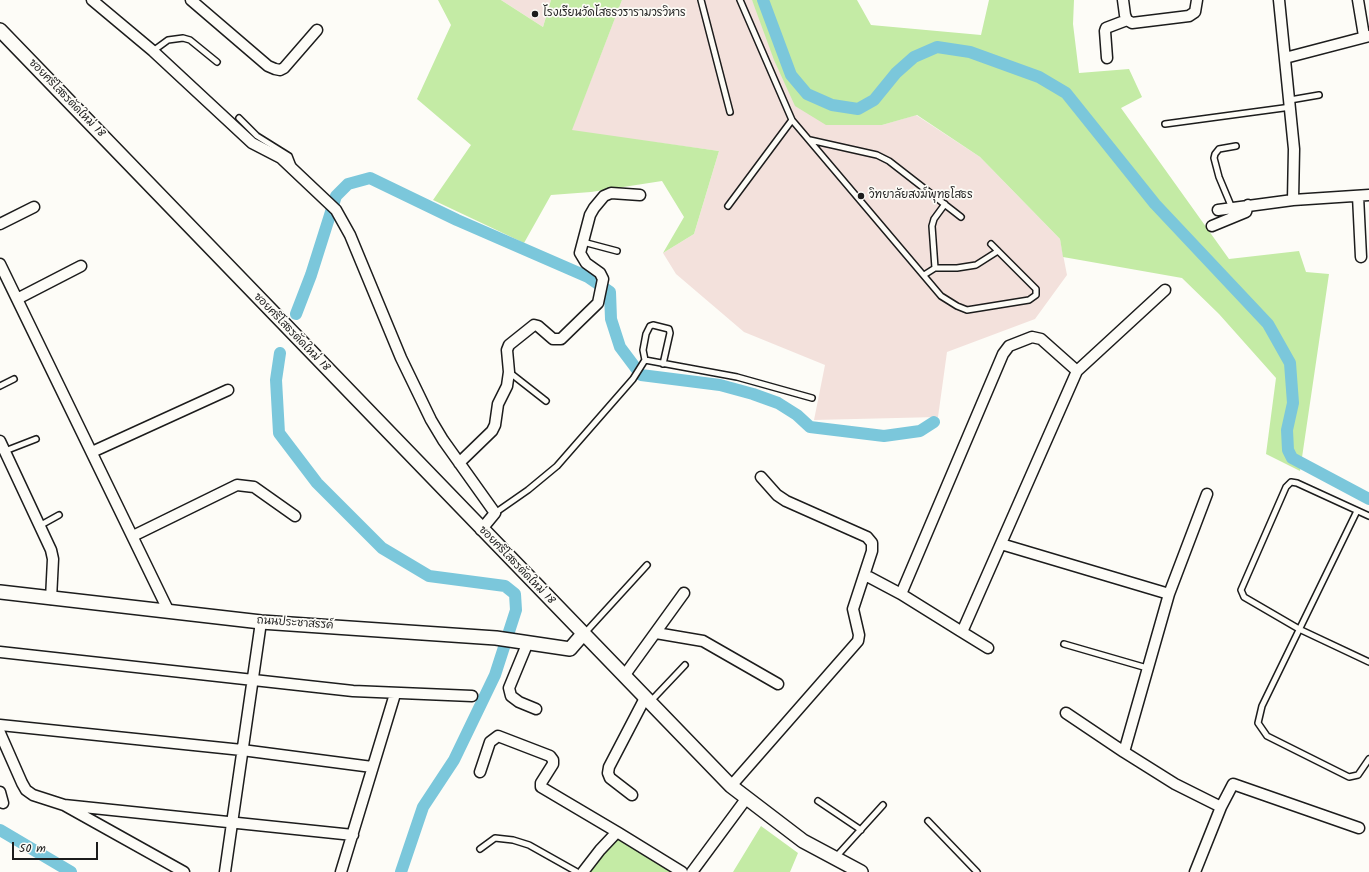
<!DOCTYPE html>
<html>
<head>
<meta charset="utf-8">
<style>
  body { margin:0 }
  #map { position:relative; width:1369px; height:872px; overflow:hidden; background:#fdfcf7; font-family:Kalam,sans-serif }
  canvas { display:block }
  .scale { position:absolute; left:12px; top:842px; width:86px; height:18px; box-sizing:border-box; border:2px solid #1c1c1c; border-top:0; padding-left:5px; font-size:12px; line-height:14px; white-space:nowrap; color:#1c1c1c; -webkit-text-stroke:3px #fdfcf7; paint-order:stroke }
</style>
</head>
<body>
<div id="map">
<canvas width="1369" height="872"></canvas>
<div class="scale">50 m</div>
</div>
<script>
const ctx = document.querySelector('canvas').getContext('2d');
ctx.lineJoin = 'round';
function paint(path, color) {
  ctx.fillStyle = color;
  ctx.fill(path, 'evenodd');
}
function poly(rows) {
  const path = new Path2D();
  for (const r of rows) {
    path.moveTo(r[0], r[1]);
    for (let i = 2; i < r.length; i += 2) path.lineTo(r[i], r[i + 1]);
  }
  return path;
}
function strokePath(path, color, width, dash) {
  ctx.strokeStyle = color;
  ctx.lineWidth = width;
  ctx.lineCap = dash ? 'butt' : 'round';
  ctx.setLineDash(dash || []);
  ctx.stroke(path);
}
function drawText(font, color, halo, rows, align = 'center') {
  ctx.font = font + ' Kalam,"Playpen Sans Thai",sans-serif';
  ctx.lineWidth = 3.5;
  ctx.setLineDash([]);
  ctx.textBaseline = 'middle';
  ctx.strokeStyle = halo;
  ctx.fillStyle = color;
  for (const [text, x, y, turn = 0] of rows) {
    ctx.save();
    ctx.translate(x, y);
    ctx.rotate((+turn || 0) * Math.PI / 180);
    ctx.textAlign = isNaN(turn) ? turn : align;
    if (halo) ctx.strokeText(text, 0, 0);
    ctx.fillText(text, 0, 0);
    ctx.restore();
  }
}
const built = poly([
  [501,0,551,0,543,27],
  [622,0,752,0,757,10,882,125,916,115,980,157,1060,239,1067,275,1035,319,947,352,938,417,814,420,825,365,744,332,676,274,663,253,694,234,719,151,571,131]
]);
const green = poly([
  [438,0,501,0,543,27,551,0,622,0,572,130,719,151,694,234,663,253,684,217,662,181,591,192,551,195,524,243,433,200,471,145,417,99,451,25],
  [752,0,857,0,871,25,981,35,989,0,1074,0,1073,24,1079,73,1129,69,1142,97,1121,108,1229,259,1299,251,1306,272,1329,274,1300,471,1266,454,1276,378,1219,314,1182,278,1063,257,1060,239,980,157,917,115,882,125,826,125,795,106,774,60],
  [761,826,798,853,790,872,733,872],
  [620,838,679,872,588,872,610,843]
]);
const canal = poly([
  [763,0,791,75,807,94,832,105,858,109,874,100,896,73,914,57,937,47,970,52,1039,77,1066,93,1155,204,1268,324,1290,363,1293,403,1287,430,1288,450,1292,458,1369,499],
  [296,314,311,275,336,196,348,184,370,178,457,220,588,277,610,292,611,319,620,347,641,375,720,385,753,394,778,403,797,415,810,427,884,436,920,431,934,422],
  [280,353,276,380,279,433,317,483,382,548,429,576,505,586,515,594,516,610,495,675,454,760,423,807,401,872],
  [0,830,71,872]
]);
const service = poly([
  [701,0,730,112],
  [740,0,792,120,941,296,957,306,967,310,1029,300,1036,295,1036,289,991,244],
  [153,51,168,40,183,38,190,40,217,62],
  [1290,100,1319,95],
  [239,118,257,136,289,156,294,169],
  [1165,124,1291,107],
  [810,140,877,155,889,161,961,217],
  [728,206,792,120],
  [1232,208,1219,177,1214,158,1215,154,1219,149,1236,146],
  [583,242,617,251],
  [935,268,932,226,934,219,945,204],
  [924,275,935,268,957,268,976,265,998,251],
  [645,360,737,377,812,398],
  [509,372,546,401],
  [0,386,14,379],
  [5,451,36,439],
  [1357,511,1262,706,1258,723,1267,736,1349,777,1358,775,1369,759],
  [495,513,528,490,557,466,633,379,645,360,643,350,646,334,650,326,653,325,669,329,670,333,663,364],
  [1369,516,1297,483,1291,482,1286,487,1241,590,1244,597,1299,629,1369,662],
  [41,525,59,515],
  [584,634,647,565],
  [1064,644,1147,668],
  [650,702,685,665],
  [818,801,861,830],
  [928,821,977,872],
  [480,849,495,838,513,840,529,845,577,872],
  [835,858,883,805]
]);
const minor = poly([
  [92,0,153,51,252,143,281,158,336,210,350,235,401,358,431,420,443,440,495,513,481,530],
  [191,0,268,66,275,69,280,70,284,68,317,30],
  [1123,0,1125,15,1127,20,1132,23,1189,16,1195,12,1197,0],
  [1279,0,1294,149,1293,200],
  [1358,0,1364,36],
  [1107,58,1105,31,1106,28,1127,20],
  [1285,58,1369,36],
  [1358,196,1361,257],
  [1218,210,1293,200,1369,195],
  [0,224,34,207],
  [1212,226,1246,212,1248,205],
  [0,264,169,612],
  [17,299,81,266],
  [0,441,51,550,53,559,51,599],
  [92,452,228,390],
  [459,463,492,431,495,425,498,404,507,386,509,372,507,350,509,345,534,325,538,326,553,339,561,339,598,303,603,279,600,273,586,263,580,253,590,215,594,208,604,196,611,193,640,195],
  [133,536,237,485,254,487,295,516],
  [1001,544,1169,594,1207,494],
  [869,577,901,594,962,632,1077,371,1165,290],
  [901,594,1003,354,1009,346,1032,337,1041,339,1077,371],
  [962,632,988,648],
  [656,633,703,641,778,684],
  [528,642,509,688,511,696,519,702,536,709],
  [0,652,353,691,472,696],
  [624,676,684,593],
  [1066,713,1124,752,1175,784,1221,807],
  [0,725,242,750,372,767],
  [0,733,22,783,26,790,33,795,64,805,184,872],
  [1124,752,1169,594],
  [480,772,490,742,498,736,550,756,553,760,553,764,541,783,541,787,617,832],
  [731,786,858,641,859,635,853,609,872,551,872,543,867,537,786,501,777,495,761,477],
  [0,792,3,803],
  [632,795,610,778,608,773,609,767,645,698],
  [64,805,353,835],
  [225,872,261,622],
  [341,872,395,694],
  [583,872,600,850,617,832,682,872],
  [692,872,746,799],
  [1195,872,1221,807,1233,784,1359,828]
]);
const tertiary = poly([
  [0,30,731,786,803,841,861,872],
  [0,592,261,622,496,638,570,649,583,634]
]);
const markers = [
  [535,14,4,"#1c1c1c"],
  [861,196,4,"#1c1c1c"]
];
const poiNames = [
  ["โรงเรียนวัดโสธรวรารามวรวิหาร",543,14],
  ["วิทยาลัยสงฆ์พุทธโสธร",869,196]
];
const streetNames = [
  ["ซอยศรีโสธรตัดใหม่ 18",66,99,46],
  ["ซอยศรีโสธรตัดใหม่ 18",291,333,46],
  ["ซอยศรีโสธรตัดใหม่ 18",516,566,46],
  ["ถนนประชาสรรค์",295,624,4]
];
paint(built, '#f3e1dc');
paint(green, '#c4eba5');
strokePath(canal, '#7bc7db', 12);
strokePath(service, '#1c1c1c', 8);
strokePath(minor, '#1c1c1c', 13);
strokePath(tertiary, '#1c1c1c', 16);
strokePath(service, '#fdfcf7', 5);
strokePath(minor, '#fdfcf7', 10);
strokePath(tertiary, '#fdfcf7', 13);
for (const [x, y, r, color] of markers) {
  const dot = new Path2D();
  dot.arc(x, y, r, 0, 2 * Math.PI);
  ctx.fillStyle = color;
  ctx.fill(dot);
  strokePath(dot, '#fdfcf7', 1.5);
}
drawText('11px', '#1c1c1c', '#fdfcf7', poiNames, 'left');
drawText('11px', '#1c1c1c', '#fdfcf7', streetNames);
</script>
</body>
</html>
